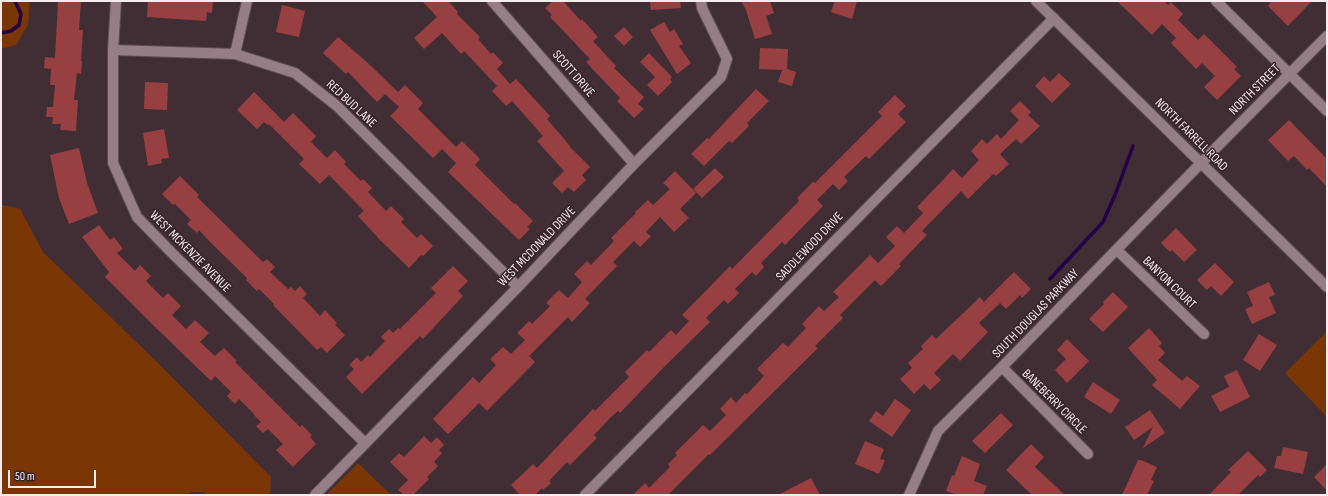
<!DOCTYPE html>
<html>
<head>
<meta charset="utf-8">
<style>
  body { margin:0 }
  #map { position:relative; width:1328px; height:496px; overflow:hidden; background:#412e35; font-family:"Sofia Sans Condensed",sans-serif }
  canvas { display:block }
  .frame { position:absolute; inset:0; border:2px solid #f8ebf0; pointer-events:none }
  .scale { position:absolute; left:8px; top:470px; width:88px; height:18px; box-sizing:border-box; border:2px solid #f8ebf0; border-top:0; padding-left:5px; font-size:12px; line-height:14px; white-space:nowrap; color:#f8ebf0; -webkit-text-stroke:3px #37242b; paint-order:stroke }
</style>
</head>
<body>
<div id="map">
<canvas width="1328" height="496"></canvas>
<div class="frame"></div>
<div class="scale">50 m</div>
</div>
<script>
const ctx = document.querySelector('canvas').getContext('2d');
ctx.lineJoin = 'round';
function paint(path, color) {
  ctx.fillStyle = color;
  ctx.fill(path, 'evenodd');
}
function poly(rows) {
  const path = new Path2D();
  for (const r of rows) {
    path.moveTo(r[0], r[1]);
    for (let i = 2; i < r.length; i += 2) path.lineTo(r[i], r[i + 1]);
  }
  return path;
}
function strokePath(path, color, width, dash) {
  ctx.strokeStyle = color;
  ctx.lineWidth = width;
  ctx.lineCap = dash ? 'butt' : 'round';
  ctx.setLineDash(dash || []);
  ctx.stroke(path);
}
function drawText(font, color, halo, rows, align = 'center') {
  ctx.font = font + ' "Sofia Sans Condensed",sans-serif';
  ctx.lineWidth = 3;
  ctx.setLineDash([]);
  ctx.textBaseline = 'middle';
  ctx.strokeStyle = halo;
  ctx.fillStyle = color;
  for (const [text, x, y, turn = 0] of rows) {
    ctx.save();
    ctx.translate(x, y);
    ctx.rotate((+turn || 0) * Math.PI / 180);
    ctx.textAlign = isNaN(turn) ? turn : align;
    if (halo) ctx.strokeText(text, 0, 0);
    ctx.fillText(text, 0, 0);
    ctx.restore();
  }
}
const green = poly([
  [1,1,30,1,28,25,16,45,1,49],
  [1,205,9,206,20,209,43,252,156,361,271,477,270,495,206,495,204,492,191,492,185,495,1,495],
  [1327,331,1327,417,1285,373],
  [358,463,391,495,326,495]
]);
const stream = poly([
  [1,33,11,31,19,25,21,14,15,1],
  [1050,279,1103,222,1115,195,1133,146]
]);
const building = poly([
  [58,1,81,1,79,30,83,30,81,61,82,61,81,74,77,73,74,100,78,100,76,131,60,130,61,124,52,124,53,117,46,117,47,107,53,107,55,85,50,85,51,69,44,68,45,57,55,58],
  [148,1,213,1,212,13,207,12,206,21,147,17],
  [422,1,448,1,458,12,457,14,480,37,478,39,491,54,493,52,503,63,497,69,510,84,516,79,550,116,547,119,570,146,570,147,590,167,582,175,586,180,574,192,568,187,562,193,552,183,564,171,537,141,543,136,512,101,506,106,492,91,497,86,464,51,461,54,442,33,424,49,414,38,437,17],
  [553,1,563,1,581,21,582,19,598,37,593,41,616,66,614,68,644,97,638,104,644,109,634,118,617,101,620,98,586,62,590,59,550,17,552,15,545,8],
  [650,1,680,1,681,8,651,10],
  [741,1,770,1,774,13,766,16,772,34,755,39,746,10],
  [835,1,857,1,852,19,831,12],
  [1117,1,1164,1,1168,5,1171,2,1183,14,1178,20,1198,40,1204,34,1237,67,1234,69,1241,76,1217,100,1204,87,1215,76,1202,63,1196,69,1171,43,1176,38,1162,24,1152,35],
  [1272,1,1312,1,1288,26,1268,6],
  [282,5,305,11,299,37,276,32],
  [664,22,670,32,674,29,683,44,679,46,691,63,677,74,650,30],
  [624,27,633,37,624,46,614,36],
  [338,37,369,64,398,92,405,85,423,103,418,109,456,147,462,141,480,159,475,165,514,204,515,203,533,221,527,227,530,229,519,240,448,172,456,163,442,149,433,158,390,116,399,107,385,94,377,102,348,72,346,74,323,53],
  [760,48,788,49,787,69,796,72,792,86,778,82,782,70,759,69],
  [649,53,672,77,670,79,672,82,658,96,647,85,655,77,640,62],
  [1059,73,1071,84,1052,103,1035,86,1044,76,1050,82],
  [145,82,168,83,167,110,144,109],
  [756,89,769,101,747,123,749,126,732,143,729,141,704,166,691,154,707,138,709,139],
  [254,92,284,122,293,113,316,136,311,142,327,158,335,150,346,162,344,164,361,181,363,179,372,188,368,192,386,211,391,206,404,219,401,222,417,238,421,234,433,246,423,256,421,255,409,268,380,240,358,216,364,211,329,175,320,184,299,164,304,159,269,124,268,125,264,122,257,129,237,110],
  [895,95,906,106,898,114,906,122,869,159,866,156,844,177,848,181,839,190,833,184,817,200,823,206,785,245,782,242,761,263,764,267,756,276,752,272,735,289,739,293,728,304,724,300,706,318,710,322,664,367,620,413,618,411,611,417,594,435,597,438,570,465,567,462,549,481,551,483,543,490,542,488,535,495,520,495,511,485,533,464,537,468,593,409,595,411,629,377,625,372,647,350,649,352,671,330,676,335,689,321,682,315,730,266,732,269,799,201,797,198,813,182,815,183,882,116,878,112],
  [1020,101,1031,112,1028,115,1040,126,1021,144,1016,139,1000,154,1009,164,996,176,993,174,968,199,961,191,922,231,927,235,899,264,901,266,881,286,875,280,840,315,843,318,815,346,818,348,710,455,709,454,668,495,633,495,645,483,649,488,670,467,668,464,677,455,675,453,703,425,710,431,726,415,720,409,731,397,736,403,745,393,747,394,764,376,757,369,783,343,788,347,806,328,802,324,819,306,824,311,839,297,833,292,870,255,878,263,895,246,886,237,897,226,904,233,923,213,917,207,943,180,953,169,962,178,979,160,971,151,982,139,987,144,997,134,1001,139,1019,120,1010,111],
  [1289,120,1327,159,1327,187,1309,168,1307,170,1294,156,1288,161,1268,140],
  [164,129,169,158,161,159,162,163,148,166,143,133],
  [79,148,87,183,98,213,69,224,59,198,50,155],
  [715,168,724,177,702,198,693,189],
  [675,171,696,193,680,209,689,218,674,232,660,217,646,232,651,236,640,247,634,241,613,262,617,266,585,299,590,303,572,322,568,317,529,356,535,362,487,411,479,403,448,434,433,419,473,377,479,383,496,365,490,359,503,347,511,354,525,340,517,333,529,321,532,324,550,306,546,303,559,290,568,298,582,282,574,274,587,261,591,265,614,241,611,238,636,213,635,212,648,200,653,205,670,189,663,183],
  [180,176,199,195,197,197,263,262,267,259,275,267,270,272,288,289,291,287,295,291,300,286,307,294,303,298,320,316,325,310,337,323,335,325,345,335,327,353,321,347,317,350,273,305,274,304,259,289,257,291,246,280,247,278,210,242,199,230,197,233,187,224,191,220,175,204,173,205,162,194],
  [99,225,110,240,114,237,123,249,117,253,135,271,140,265,151,276,146,281,163,298,168,293,181,306,172,315,186,329,195,320,209,333,200,342,215,356,224,348,237,361,235,362,300,427,302,425,312,435,310,437,316,444,293,467,276,450,283,444,268,429,263,433,256,426,261,422,253,414,254,414,239,399,235,404,227,396,231,392,215,376,211,381,155,327,105,277,109,272,82,237],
  [1176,228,1197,250,1184,262,1172,250,1170,252,1161,243],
  [1215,263,1234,282,1221,296,1211,286,1207,290,1197,280],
  [453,266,468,281,458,291,463,296,423,339,420,336,362,394,346,377,354,369,349,365,357,357,361,362,368,355,370,357,385,341,381,337,389,329,393,333,398,328,400,329,436,293,431,288],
  [1014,272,1031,289,1022,298,1020,295,1006,309,1000,303,979,323,988,332,960,361,953,354,934,373,941,380,930,390,924,384,914,394,900,379,912,368,908,363,923,349,921,346,932,335,936,339,980,297,984,302],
  [1269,282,1275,295,1269,297,1276,313,1252,324,1245,309,1253,306,1247,292],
  [1113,292,1128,307,1103,332,1089,319,1104,304,1103,302],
  [1149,328,1162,343,1159,346,1165,353,1158,360,1182,381,1187,376,1200,386,1180,409,1152,385,1157,380,1128,348],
  [1259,334,1277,345,1260,371,1243,360],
  [1067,339,1089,361,1067,383,1055,370,1066,359,1057,350],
  [1237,370,1250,397,1220,412,1211,396,1229,387,1224,376],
  [1093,382,1120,400,1111,414,1084,397],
  [895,399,911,410,892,437,869,421,876,411,883,416],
  [1150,410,1165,433,1143,448,1153,427,1134,440,1125,427],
  [1001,413,1013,425,985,453,972,441],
  [424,436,431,443,437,437,444,445,439,450,442,453,434,462,438,466,427,477,429,479,413,495,404,495,398,490,408,480,390,462,399,453,404,457],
  [865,441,884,449,880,459,885,460,879,474,855,464],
  [1031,444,1044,457,1035,467,1065,495,1032,495,1006,470],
  [1283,447,1308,452,1303,474,1274,468,1277,456,1281,456],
  [1248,451,1267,470,1260,477,1258,475,1238,495,1209,495,1231,472,1228,470],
  [962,456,980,464,974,481,987,486,983,495,957,495,946,491,952,475,954,476],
  [1138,460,1141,460,1157,467,1151,480,1154,481,1147,495,1122,495],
  [1327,464,1327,491,1314,477],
  [811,478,820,495,778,495]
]);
const street = poly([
  [116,1,113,50,113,163,137,217,171,252,365,443],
  [492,1,634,164],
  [1036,1,1327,287],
  [1216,1,1327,111],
  [113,50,235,54,295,73,337,106,518,287],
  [235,54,247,1],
  [1117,250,1204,334],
  [1002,367,1088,454],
  [315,495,518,287,634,164,721,77,727,59,702,8,701,1],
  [585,495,1054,18],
  [909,495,938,431,1002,367,1201,163,1327,36]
]);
const streetNames = [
  ["SCOTT DRIVE",573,74,49],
  ["NORTH STREET",1255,90,-45],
  ["RED BUD LANE",351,104,43],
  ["NORTH FARRELL ROAD",1191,135,45],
  ["WEST MCDONALD DRIVE",537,247,-46],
  ["SADDLEWOOD DRIVE",810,247,-46],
  ["WEST MCKENZIE AVENUE",190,252,45],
  ["BANYON COURT",1169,283,44],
  ["SOUTH DOUGLAS PARKWAY",1036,314,-46],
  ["BANEBERRY CIRCLE",1054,402,45]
];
paint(green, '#7a3605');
strokePath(stream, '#250048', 3.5);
paint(building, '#983f41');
strokePath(street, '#5d4d54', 12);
strokePath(street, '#957e86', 10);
drawText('13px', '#f8ebf0', '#37242b', streetNames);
</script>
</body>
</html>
